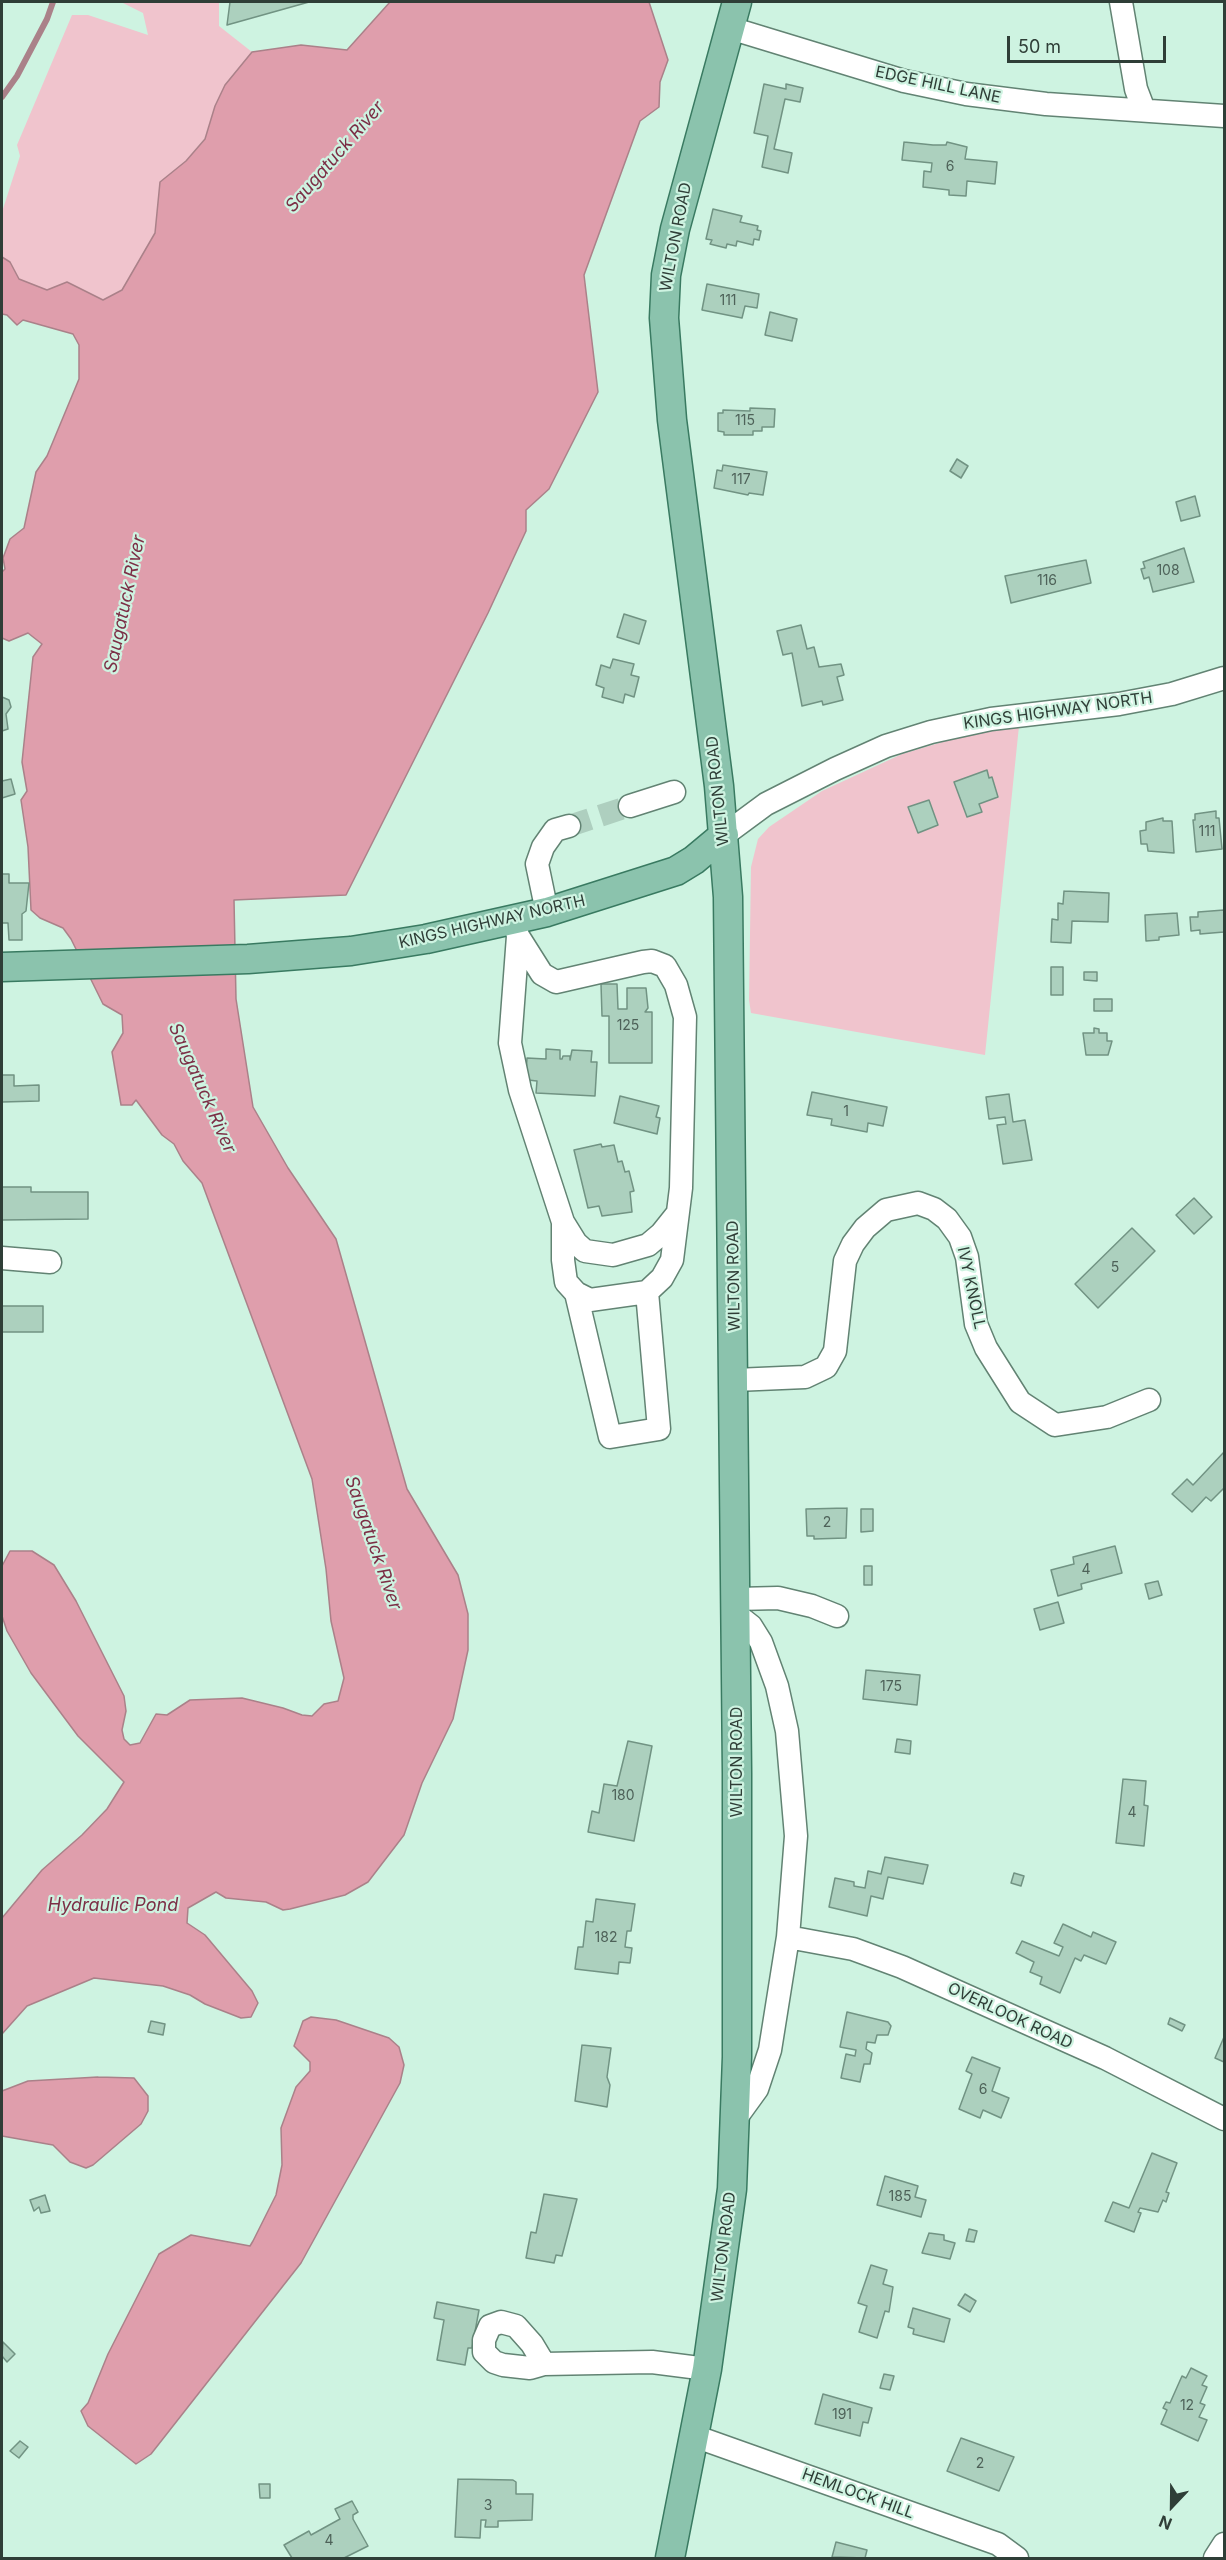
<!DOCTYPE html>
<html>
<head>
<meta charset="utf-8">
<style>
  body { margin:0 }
  #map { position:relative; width:1226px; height:2560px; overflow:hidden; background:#cef3e1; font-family:Inter,sans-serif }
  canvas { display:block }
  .frame { position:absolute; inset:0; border:3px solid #2f3e37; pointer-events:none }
  .north { position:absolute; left:1142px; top:2476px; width:60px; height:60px; -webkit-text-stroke:4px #cef3e1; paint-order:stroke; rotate:202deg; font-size:16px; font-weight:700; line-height:24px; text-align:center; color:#2f3e37 }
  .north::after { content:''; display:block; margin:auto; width:21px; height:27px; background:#2f3e37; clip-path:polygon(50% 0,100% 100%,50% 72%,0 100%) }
  .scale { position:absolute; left:1007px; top:36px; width:159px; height:27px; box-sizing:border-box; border:3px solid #2f3e37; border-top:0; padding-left:8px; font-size:18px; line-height:21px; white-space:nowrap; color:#2f3e37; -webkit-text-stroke:4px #cef3e1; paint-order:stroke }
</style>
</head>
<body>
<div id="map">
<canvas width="1226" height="2560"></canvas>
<div class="frame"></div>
<div class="north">N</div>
<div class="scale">50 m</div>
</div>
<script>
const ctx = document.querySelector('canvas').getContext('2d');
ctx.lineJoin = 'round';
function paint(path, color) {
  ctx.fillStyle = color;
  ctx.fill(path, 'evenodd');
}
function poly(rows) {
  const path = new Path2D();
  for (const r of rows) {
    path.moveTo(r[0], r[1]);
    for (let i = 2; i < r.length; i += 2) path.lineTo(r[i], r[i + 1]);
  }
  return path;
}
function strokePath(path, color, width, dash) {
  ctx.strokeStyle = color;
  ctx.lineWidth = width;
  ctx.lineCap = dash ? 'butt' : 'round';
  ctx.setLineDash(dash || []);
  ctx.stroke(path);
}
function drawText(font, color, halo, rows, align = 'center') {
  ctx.font = font + ' Inter,sans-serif';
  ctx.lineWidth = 4.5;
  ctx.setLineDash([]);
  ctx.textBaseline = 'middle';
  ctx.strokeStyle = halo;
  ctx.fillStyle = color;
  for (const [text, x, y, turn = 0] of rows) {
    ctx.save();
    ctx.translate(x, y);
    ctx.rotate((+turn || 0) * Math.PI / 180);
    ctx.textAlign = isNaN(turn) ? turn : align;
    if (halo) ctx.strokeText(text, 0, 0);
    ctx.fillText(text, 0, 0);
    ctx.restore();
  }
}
const green = poly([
  [121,2,219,2,219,26,252,52,225,85,215,106,205,138,186,161,160,182,155,233,123,290,103,300,67,282,47,290,19,279,10,262,2,257,2,212,20,156,17,145,72,15,88,15,148,35,143,13],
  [1019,726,985,1055,751,1013,749,1000,751,867,758,839,769,827,822,791,902,754,986,729]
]);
const water = poly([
  [390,2,649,2,668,60,660,82,659,107,640,121,584,275,598,392,549,489,526,510,526,531,488,613,346,895,234,900,236,999,253,1107,288,1168,336,1239,407,1489,458,1575,468,1614,468,1650,453,1719,422,1783,404,1835,368,1882,345,1895,290,1909,283,1910,266,1902,226,1898,216,1892,188,1908,187,1923,205,1935,252,1991,258,2003,251,2017,241,2018,205,2004,190,1995,163,1986,94,1978,27,2006,2,2034,2,1918,42,1870,82,1835,107,1809,124,1782,78,1736,31,1673,7,1631,2,1616,2,1566,10,1551,32,1551,54,1565,76,1601,124,1696,126,1711,122,1730,124,1739,130,1745,140,1743,156,1714,167,1715,190,1700,242,1698,283,1708,302,1715,312,1716,324,1704,338,1701,344,1678,331,1621,326,1569,312,1479,202,1183,183,1161,174,1144,162,1135,136,1100,132,1105,121,1105,112,1052,123,1033,122,1015,103,1004,71,939,63,928,40,918,31,910,28,847,21,800,27,791,22,762,33,657,42,644,28,633,9,641,2,638,2,572,5,569,3,558,10,539,24,528,36,472,47,456,79,379,79,345,73,334,23,320,17,325,7,315,2,314,2,257,10,262,19,279,47,290,67,282,103,300,122,290,155,233,160,182,186,161,205,139,215,106,225,85,252,52,301,45,347,50,390,2],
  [311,2017,336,2020,389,2038,399,2047,404,2065,400,2083,301,2263,151,2454,136,2464,88,2426,81,2411,88,2403,108,2354,159,2254,191,2235,250,2246,253,2241,276,2195,282,2165,281,2128,296,2087,310,2071,310,2062,294,2046,303,2021,311,2017],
  [98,2077,134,2078,148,2096,148,2111,141,2124,93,2165,86,2168,70,2162,53,2145,2,2136,2,2091,28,2081,98,2077]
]);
const stream = poly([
  [2,97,17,76,47,19,53,2]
]);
const building = poly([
  [230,2,309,2,227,25,230,2],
  [764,84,786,89,786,84,803,88,800,102,785,99,774,149,792,153,788,173,762,167,768,136,754,133,764,84],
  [904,142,933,145,946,145,947,142,967,147,965,159,997,162,995,184,967,181,966,196,949,195,949,190,923,187,924,171,931,172,932,163,902,160,904,142],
  [713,209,742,216,740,222,758,226,757,230,761,231,759,240,754,239,753,245,737,241,736,246,727,244,726,248,710,244,712,240,706,239,713,209],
  [707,284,759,294,757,308,745,306,742,318,702,310,707,284],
  [770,312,797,319,792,341,765,335,770,312],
  [750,408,775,409,774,427,762,427,762,431,753,431,753,435,724,435,724,432,718,431,718,413,723,413,723,410,750,411,750,408],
  [957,459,968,466,961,478,950,471,957,459],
  [723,465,767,472,763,495,749,493,748,495,714,488,717,470,722,471,723,465],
  [1195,496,1200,516,1181,521,1176,502,1195,496],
  [1184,548,1194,582,1153,592,1149,577,1144,579,1141,569,1145,568,1143,562,1184,548],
  [1086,560,1091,583,1011,603,1005,576,1086,560],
  [624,614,646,621,639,644,617,637,624,614],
  [801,625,807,649,814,647,819,667,841,664,844,675,837,677,843,700,823,705,822,701,802,706,792,653,783,655,777,631,801,625],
  [613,659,634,664,631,675,639,677,634,697,625,694,623,703,602,697,604,688,596,685,601,665,610,668,613,659],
  [2,697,9,700,11,707,6,714,8,729,2,731,2,697],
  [987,770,989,778,992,777,998,797,979,804,982,812,967,817,954,782,987,770],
  [11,779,15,794,2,798,2,781,11,779],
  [929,800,938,825,918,833,908,807,929,800],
  [1216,811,1216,818,1219,818,1222,849,1196,852,1193,820,1195,820,1195,814,1216,811],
  [1163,818,1163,821,1172,821,1174,853,1148,851,1147,844,1141,844,1140,831,1146,830,1146,822,1163,818],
  [2,874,9,874,9,883,29,883,26,911,22,914,22,940,9,940,8,923,2,923,2,874],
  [1064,891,1109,893,1108,922,1072,921,1071,943,1051,942,1052,919,1058,920,1058,903,1063,904,1064,891],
  [1224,910,1224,932,1200,934,1200,930,1191,931,1190,917,1198,917,1198,912,1224,910],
  [1177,913,1179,935,1159,937,1159,940,1146,941,1145,915,1177,913],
  [1051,967,1063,967,1063,995,1051,995,1051,967],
  [1084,972,1097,972,1097,981,1084,980,1084,972],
  [601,984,617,984,618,1009,627,1009,627,988,646,988,648,1008,645,1012,652,1012,652,1063,609,1063,609,1016,602,1016,601,984],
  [1094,999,1112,999,1112,1011,1094,1011,1094,999],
  [1094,1028,1099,1029,1099,1033,1107,1033,1107,1041,1112,1041,1108,1055,1086,1055,1083,1033,1094,1033,1094,1028],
  [546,1049,560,1050,560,1059,562,1059,563,1056,570,1056,570,1060,572,1050,592,1051,591,1062,597,1062,595,1096,536,1093,537,1081,528,1080,528,1074,526,1074,527,1058,546,1059,546,1049],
  [2,1075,14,1075,14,1086,39,1085,39,1101,2,1102,2,1075],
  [812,1092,887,1107,883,1126,868,1123,867,1132,831,1125,832,1119,807,1115,812,1092],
  [1009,1094,1013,1122,1025,1120,1032,1160,1003,1164,997,1125,1006,1124,1005,1117,989,1119,986,1097,1009,1094],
  [620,1096,659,1106,656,1117,660,1118,657,1134,614,1123,620,1096],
  [601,1144,602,1147,614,1145,618,1162,622,1161,625,1172,629,1171,634,1191,630,1192,632,1212,602,1216,599,1206,588,1208,574,1150,601,1144],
  [2,1187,31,1187,31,1192,88,1192,88,1219,2,1220,2,1187],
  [1194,1198,1212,1217,1194,1234,1176,1215,1194,1198],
  [1132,1228,1155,1251,1098,1308,1075,1284,1132,1228],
  [2,1306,43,1306,43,1332,2,1332,2,1306],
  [1224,1452,1224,1488,1211,1501,1206,1497,1192,1512,1172,1494,1187,1479,1193,1485,1224,1452],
  [847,1508,846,1538,814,1539,814,1536,807,1536,806,1509,847,1508],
  [861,1509,873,1509,873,1531,861,1532,861,1509],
  [1115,1546,1122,1573,1081,1584,1082,1589,1058,1596,1051,1570,1074,1564,1073,1557,1115,1546],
  [864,1566,872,1566,872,1585,864,1585,864,1566],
  [1158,1581,1162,1595,1149,1599,1145,1584,1158,1581],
  [1058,1602,1064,1623,1040,1630,1034,1609,1058,1602],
  [866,1670,920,1675,917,1705,863,1699,866,1670],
  [897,1739,911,1741,910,1754,895,1752,897,1739],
  [628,1741,652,1746,634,1841,588,1832,592,1811,599,1813,604,1784,617,1786,628,1741],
  [1123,1779,1146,1781,1144,1805,1148,1806,1144,1846,1116,1843,1123,1779],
  [885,1857,928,1865,923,1884,888,1877,883,1899,871,1896,867,1916,829,1907,835,1878,854,1882,854,1886,865,1888,868,1871,881,1874,885,1857],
  [1014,1873,1024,1876,1021,1886,1011,1883,1014,1873],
  [596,1899,635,1904,631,1931,627,1931,625,1947,632,1948,630,1963,619,1962,618,1974,575,1969,578,1947,583,1947,586,1921,593,1922,596,1899],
  [1063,1924,1091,1937,1093,1932,1116,1942,1106,1964,1084,1955,1081,1961,1075,1958,1060,1993,1040,1984,1042,1977,1030,1972,1034,1962,1016,1953,1022,1941,1059,1956,1063,1947,1054,1943,1063,1924],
  [847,2012,888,2022,891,2026,888,2035,877,2035,875,2043,867,2042,866,2049,872,2053,870,2064,864,2064,860,2082,841,2078,846,2054,855,2056,856,2050,840,2047,847,2012],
  [1170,2018,1185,2025,1182,2031,1168,2024,1170,2018],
  [151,2021,165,2024,163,2035,148,2032,151,2021],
  [1224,2037,1224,2062,1215,2058,1224,2037],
  [582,2045,611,2048,607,2077,610,2085,607,2107,575,2101,582,2045],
  [972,2057,1000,2068,992,2091,1009,2098,1001,2118,983,2110,980,2118,959,2109,972,2074,966,2071,972,2057],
  [1152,2153,1177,2163,1166,2192,1169,2193,1166,2202,1163,2200,1158,2212,1140,2208,1138,2212,1141,2213,1134,2232,1105,2221,1113,2202,1129,2208,1152,2153],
  [885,2176,918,2186,915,2197,926,2200,921,2217,877,2205,885,2176],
  [544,2194,577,2199,562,2256,556,2255,554,2263,526,2258,531,2232,536,2233,544,2194],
  [45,2195,50,2211,41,2213,39,2207,34,2211,30,2200,45,2195],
  [969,2229,977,2231,974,2242,966,2241,969,2229],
  [929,2233,944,2235,944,2240,955,2243,950,2259,922,2253,929,2233],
  [871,2265,887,2270,883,2284,893,2287,889,2312,885,2311,877,2338,859,2332,867,2306,858,2303,871,2265],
  [965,2294,976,2301,970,2312,958,2305,965,2294],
  [437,2302,479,2310,472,2348,468,2348,465,2365,437,2360,444,2320,434,2318,437,2302],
  [913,2308,950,2319,944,2342,913,2334,914,2329,908,2327,913,2308],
  [3,2342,15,2354,7,2362,2,2356,3,2342],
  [1191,2368,1207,2376,1202,2385,1207,2387,1200,2403,1205,2405,1199,2417,1207,2420,1198,2441,1161,2424,1167,2410,1163,2408,1166,2402,1170,2403,1182,2376,1186,2378,1191,2368],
  [884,2374,894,2376,890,2390,880,2388,884,2374],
  [823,2394,872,2408,868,2423,863,2422,860,2436,815,2424,823,2394],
  [961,2438,1014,2457,999,2491,947,2471,961,2438],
  [20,2441,28,2447,19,2458,10,2451,20,2441],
  [458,2479,513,2480,516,2482,516,2494,533,2494,532,2520,498,2521,498,2527,485,2527,486,2520,481,2520,480,2538,455,2537,458,2479],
  [259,2484,270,2484,270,2498,260,2498,259,2484],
  [352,2501,358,2512,353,2515,353,2519,368,2546,344,2558,292,2558,284,2545,309,2531,311,2535,340,2519,335,2509,352,2501],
  [836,2542,867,2550,865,2558,832,2557,836,2542]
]);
const minorTunnel = poly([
  [569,826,630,806]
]);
const minor = poly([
  [1121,2,1136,89,1144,110],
  [730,28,904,81,966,94,1046,104,1224,116],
  [630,806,674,792],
  [724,835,766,804,835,769,886,746,931,732,991,719,1119,704,1172,694,1224,678],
  [547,912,537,864,543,847,555,830,569,826],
  [514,920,518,936,542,974,556,982,643,962,652,961,665,966,676,985,685,1017,681,1188,672,1260,662,1278,647,1292,590,1300,576,1293,566,1282,563,1260,563,1222],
  [518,936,510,1043,520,1090,563,1222,576,1243,585,1251,613,1255,648,1245,661,1234,677,1214],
  [2,1258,50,1262],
  [576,1293,610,1437,659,1429,647,1292],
  [735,1380,805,1377,826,1367,835,1351,845,1261,853,1244,865,1228,886,1210,918,1203,934,1209,947,1219,960,1237,967,1257,976,1324,986,1348,1020,1402,1055,1425,1107,1417,1149,1400],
  [737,1599,778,1598,812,1606,837,1616],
  [737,1615,751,1626,761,1642,777,1686,787,1731,796,1836,788,1937],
  [736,2118,757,2089,770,2050,788,1937,853,1949,902,1967,1105,2058,1224,2119],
  [544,2364,532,2344,516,2326,501,2322,490,2326,484,2340,484,2352,494,2362,503,2365,530,2368,544,2364,652,2362,707,2369],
  [694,2436,998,2544,1017,2558],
  [1215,2558,1224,2544]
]);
const major = poly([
  [2,967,248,959,351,951,426,939,547,912,676,871,694,860,724,835],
  [670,2558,707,2369,732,2189,737,2057,737,1773,728,897,719,786,672,420,664,318,666,275,675,229,737,2]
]);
const numberNames = [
  ["6",950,167],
  ["111",728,301],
  ["115",745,421],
  ["117",741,480],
  ["108",1168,571],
  ["116",1047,581],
  ["111",1207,832],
  ["125",628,1026],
  ["1",846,1112],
  ["5",1115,1268],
  ["2",827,1523],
  ["4",1086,1570],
  ["175",891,1687],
  ["180",623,1796],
  ["4",1132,1813],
  ["182",606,1938],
  ["6",983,2090],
  ["185",900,2197],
  ["12",1187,2406],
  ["191",842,2415],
  ["2",980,2464],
  ["3",488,2506],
  ["4",329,2541]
];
const streetNames = [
  ["EDGE HILL LANE",938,85,12],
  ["WILTON ROAD",676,237,-79],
  ["KINGS HIGHWAY NORTH",1058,711,-8],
  ["WILTON ROAD",718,791,-96],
  ["KINGS HIGHWAY NORTH",492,922,-13],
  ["WILTON ROAD",734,1276,-91],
  ["IVY KNOLL",971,1288,78],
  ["WILTON ROAD",737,1762,-90],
  ["OVERLOOK ROAD",1010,2016,25],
  ["WILTON ROAD",724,2247,-83],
  ["HEMLOCK HILL",858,2494,20]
];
const waterNames = [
  ["Saugatuck River",335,157,-49],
  ["Saugatuck River",125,604,-78],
  ["Saugatuck River",202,1088,66],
  ["Saugatuck River",373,1543,71],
  ["Hydraulic Pond",113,1906]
];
paint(green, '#f0c4cd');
paint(water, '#df9eac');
strokePath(water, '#aa8189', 1.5);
strokePath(stream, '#aa8189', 6);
paint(building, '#acd0be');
strokePath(building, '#719383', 1.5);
strokePath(minorTunnel, '#aecfbf', 22, [22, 11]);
strokePath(minor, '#628373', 25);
strokePath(major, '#397a61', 31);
strokePath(minor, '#fff', 22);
strokePath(major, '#8bc3ad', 28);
drawText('14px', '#4e6259', null, numberNames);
drawText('16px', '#2f3e37', '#cef3e1', streetNames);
drawText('italic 18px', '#7c2f46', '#cef3e1', waterNames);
</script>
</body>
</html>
